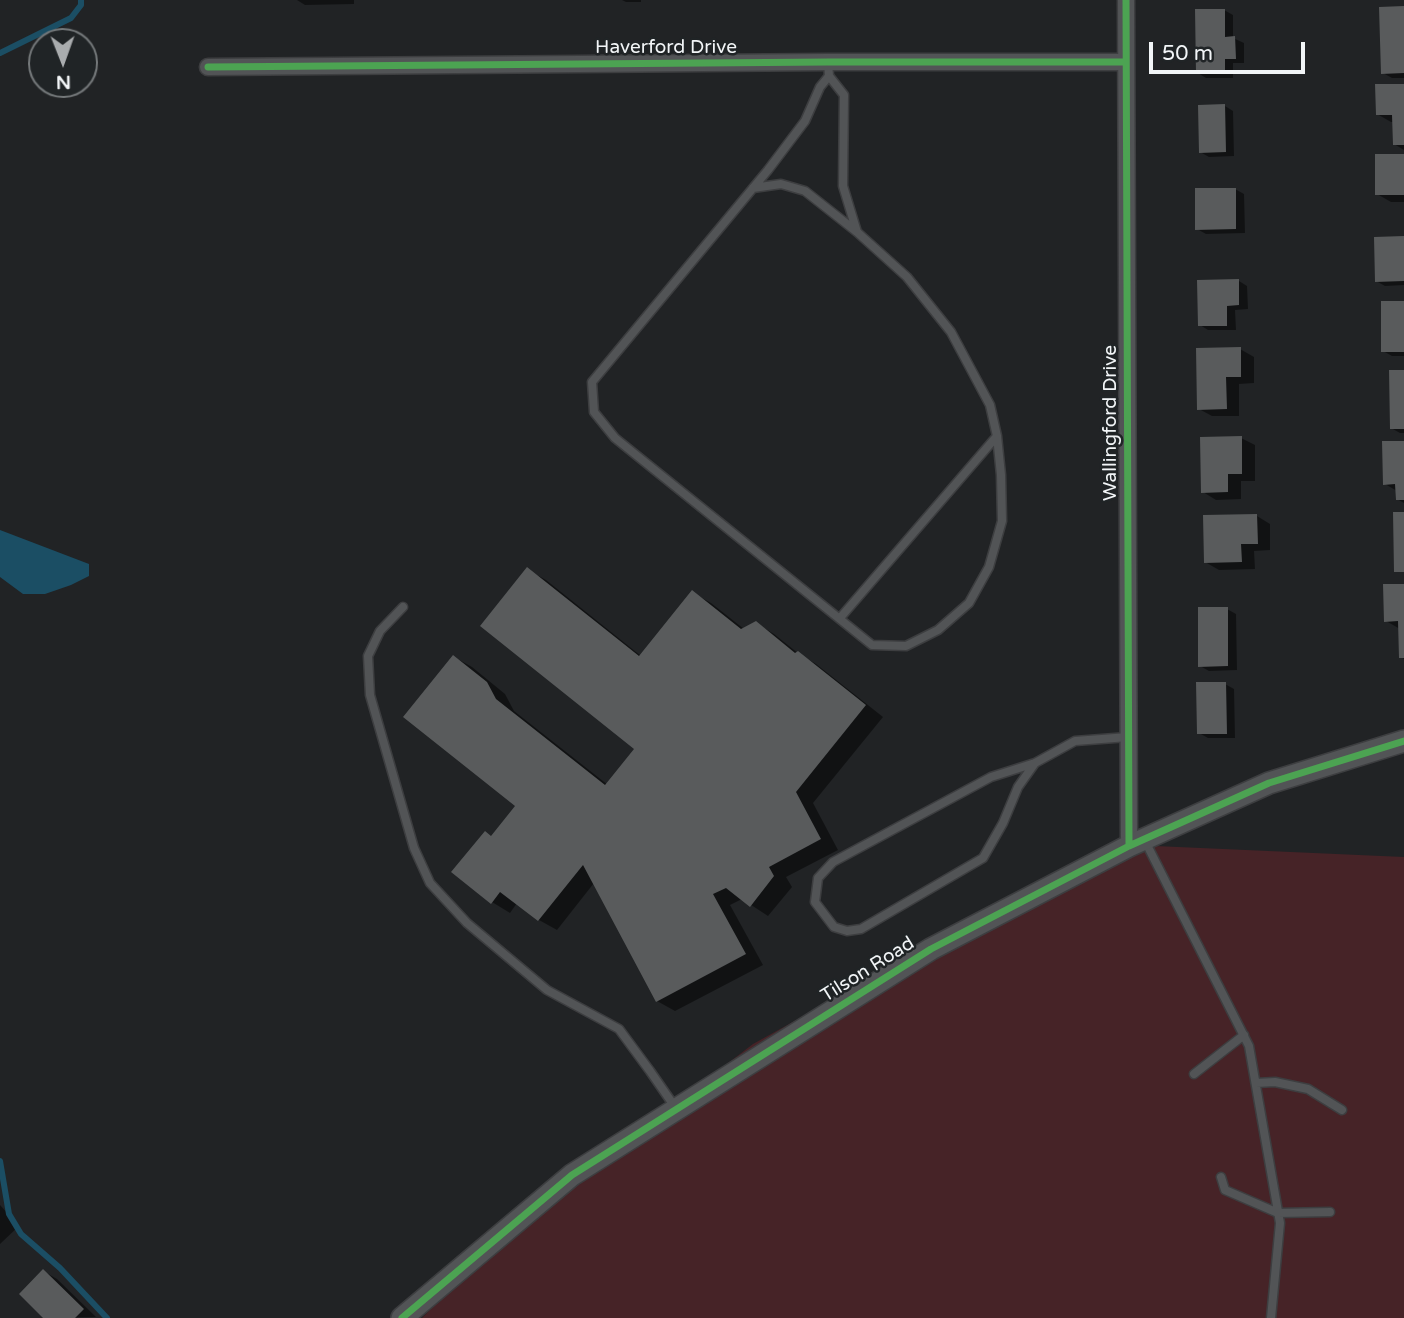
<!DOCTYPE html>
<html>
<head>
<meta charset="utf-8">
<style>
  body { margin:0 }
  #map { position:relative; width:1404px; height:1318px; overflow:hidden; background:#212325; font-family:"Varela Round",sans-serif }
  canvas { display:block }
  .north { position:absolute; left:28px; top:28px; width:70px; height:70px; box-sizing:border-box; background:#202426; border:2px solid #74787a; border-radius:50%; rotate:179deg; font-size:19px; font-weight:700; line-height:28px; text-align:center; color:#f2f5f7 }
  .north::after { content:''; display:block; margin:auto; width:24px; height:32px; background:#a9acae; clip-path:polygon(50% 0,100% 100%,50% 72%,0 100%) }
  .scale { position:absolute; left:1149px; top:42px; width:156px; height:32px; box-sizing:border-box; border:4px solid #f2f5f7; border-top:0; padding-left:9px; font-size:21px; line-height:24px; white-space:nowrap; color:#f2f5f7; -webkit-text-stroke:5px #202426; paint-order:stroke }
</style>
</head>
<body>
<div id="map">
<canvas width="1404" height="1318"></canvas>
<div class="north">N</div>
<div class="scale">50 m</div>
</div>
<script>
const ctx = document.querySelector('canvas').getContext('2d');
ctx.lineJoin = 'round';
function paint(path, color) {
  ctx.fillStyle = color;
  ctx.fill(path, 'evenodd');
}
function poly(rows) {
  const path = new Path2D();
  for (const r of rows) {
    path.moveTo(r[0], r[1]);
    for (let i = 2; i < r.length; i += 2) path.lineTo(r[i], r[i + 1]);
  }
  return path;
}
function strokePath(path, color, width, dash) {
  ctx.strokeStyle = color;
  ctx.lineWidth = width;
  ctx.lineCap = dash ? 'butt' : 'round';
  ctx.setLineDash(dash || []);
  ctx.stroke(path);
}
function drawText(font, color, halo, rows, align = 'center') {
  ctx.font = font + ' "Varela Round",sans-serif';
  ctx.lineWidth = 5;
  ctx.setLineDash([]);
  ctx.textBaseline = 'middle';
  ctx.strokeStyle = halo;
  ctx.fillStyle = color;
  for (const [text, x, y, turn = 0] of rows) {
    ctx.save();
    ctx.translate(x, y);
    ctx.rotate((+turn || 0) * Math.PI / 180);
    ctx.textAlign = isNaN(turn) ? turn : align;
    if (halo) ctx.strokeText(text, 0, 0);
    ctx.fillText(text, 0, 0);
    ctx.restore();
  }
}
const green = poly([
  [1133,845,1404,857,1404,1318,422,1318,498,1239,753,1044,984,916]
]);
const water = poly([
  [0,530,89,564,89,576,71,585,45,594,23,594,0,577]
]);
const shadow = poly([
  [297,0,354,0,354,4,305,5],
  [622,0,641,0,641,2,626,2],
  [1404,8,1404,78,1392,78,1383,73],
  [1224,10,1233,15,1233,38,1244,43,1244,63,1233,63,1233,78,1206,78,1198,73],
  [1404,85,1404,150,1394,144,1394,122,1391,122,1377,114],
  [1225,106,1233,111,1234,156,1209,157,1200,152],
  [1404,156,1404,202,1391,202,1377,194],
  [1235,189,1244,194,1245,233,1206,234,1197,229],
  [1404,238,1404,285,1385,286,1376,281],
  [1239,281,1247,286,1248,309,1235,310,1236,330,1208,330,1200,325],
  [1404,302,1404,356,1392,356,1383,351],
  [1240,349,1254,357,1254,383,1239,384,1239,416,1212,416,1199,409],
  [1404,371,1404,433,1400,433,1391,428],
  [1241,438,1255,445,1255,481,1241,481,1241,499,1216,500,1203,492],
  [1404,443,1404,503,1397,499,1397,491,1385,484],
  [1257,516,1270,524,1270,550,1254,551,1255,569,1219,570,1205,562],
  [528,570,546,580,641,656,693,593,711,603,744,629,756,623,774,634,799,654,816,664,883,717,813,803,838,850,786,877,792,887,768,916,742,899,730,905,763,965,675,1011,657,1001,594,883,557,930,539,920,517,903,510,913,492,902,492,837,517,805,454,657,472,667,505,694,514,711,608,785,637,749],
  [1404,585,1404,659,1401,657,1400,629,1386,621],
  [1227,609,1236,614,1237,670,1209,671,1200,666],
  [1225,684,1234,689,1235,738,1208,738,1199,733],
  [0,1205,19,1226,0,1244],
  [43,1271,57,1279,96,1317,46,1318]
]);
const stream = poly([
  [0,53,71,18,81,5,81,0],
  [0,1161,9,1214,21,1234,60,1268,107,1318]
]);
const building = poly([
  [1404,6,1404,73,1381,74,1379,7],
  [1195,9,1225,9,1225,37,1235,36,1236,59,1225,59,1225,74,1196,74],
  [1375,84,1404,84,1404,145,1393,145,1392,115,1376,115],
  [1225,104,1226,152,1199,153,1198,105],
  [1375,154,1404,154,1404,195,1375,195],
  [1195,188,1236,188,1236,229,1195,230],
  [1404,236,1404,281,1375,282,1374,237],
  [1239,279,1239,305,1227,306,1227,326,1198,326,1197,280],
  [1381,301,1404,301,1404,352,1381,352],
  [1241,347,1241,377,1226,377,1227,409,1197,410,1196,348],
  [1389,370,1404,370,1404,429,1390,429],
  [1242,436,1242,474,1228,474,1228,492,1201,493,1200,437],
  [1382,441,1404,441,1404,500,1396,500,1395,484,1383,485],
  [1393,512,1404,512,1404,572,1394,572],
  [1257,514,1258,544,1241,544,1242,562,1204,563,1203,515],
  [527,567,639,656,692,590,741,629,756,621,795,653,798,651,866,705,796,792,821,839,769,867,774,876,750,907,726,888,713,894,746,954,656,1002,583,865,538,921,500,892,491,904,451,872,485,831,491,836,515,806,403,717,453,655,487,682,496,699,605,785,634,749,480,626],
  [1383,584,1404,584,1404,658,1399,658,1398,621,1384,622],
  [1198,607,1228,607,1228,666,1198,667],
  [1196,682,1226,682,1227,734,1197,734],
  [43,1269,84,1309,75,1318,43,1318,19,1294]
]);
const service = poly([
  [828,62,829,76,844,95,843,186,857,232],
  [753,188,781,184,805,191,857,232,907,277,951,332,990,405,997,436,1001,475,1002,521,989,567,969,603,938,630,906,646,872,645,615,438,594,412,592,382,768,170,805,121,820,87,829,76],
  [403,607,380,631,368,656,370,695,414,848,430,883,467,923,547,990,619,1029,650,1071,675,1107],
  [840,618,997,436],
  [1035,763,1018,787,1003,823,983,858,861,929,847,931,834,927,815,902,818,878,833,862,991,777,1035,763,1075,741,1128,737],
  [1145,841,1249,1046,1280,1223,1271,1318],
  [1194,1074,1244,1035],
  [1256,1083,1275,1082,1308,1089,1342,1110],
  [1221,1177,1225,1190,1278,1213,1330,1212]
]);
const minor = poly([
  [1126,0,1129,846],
  [208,67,828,62,1125,62]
]);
const tertiary = poly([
  [402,1318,572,1175,931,949,1129,846,1269,783,1404,741]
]);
const cycleway = poly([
  [1126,0,1129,846],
  [208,67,828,62,1125,62],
  [402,1318,572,1175,931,949,1129,846,1269,783,1404,741]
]);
const streetNames = [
  ["Haverford Drive",666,48],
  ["Wallingford Drive",1111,423,-90],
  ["Tilson Road",868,970,-32]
];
paint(green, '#462327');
paint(water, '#1b4e64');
paint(shadow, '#0007');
strokePath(stream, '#1b4e64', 6);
paint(building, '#595b5c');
strokePath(service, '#3d3e40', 11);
strokePath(minor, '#3d3e40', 19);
strokePath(tertiary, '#3d3e40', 24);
strokePath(service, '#525456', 8);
strokePath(minor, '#525456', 16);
strokePath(tertiary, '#525456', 21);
strokePath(cycleway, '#4ca352', 7);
drawText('19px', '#f2f5f7', '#202426', streetNames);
</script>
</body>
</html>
